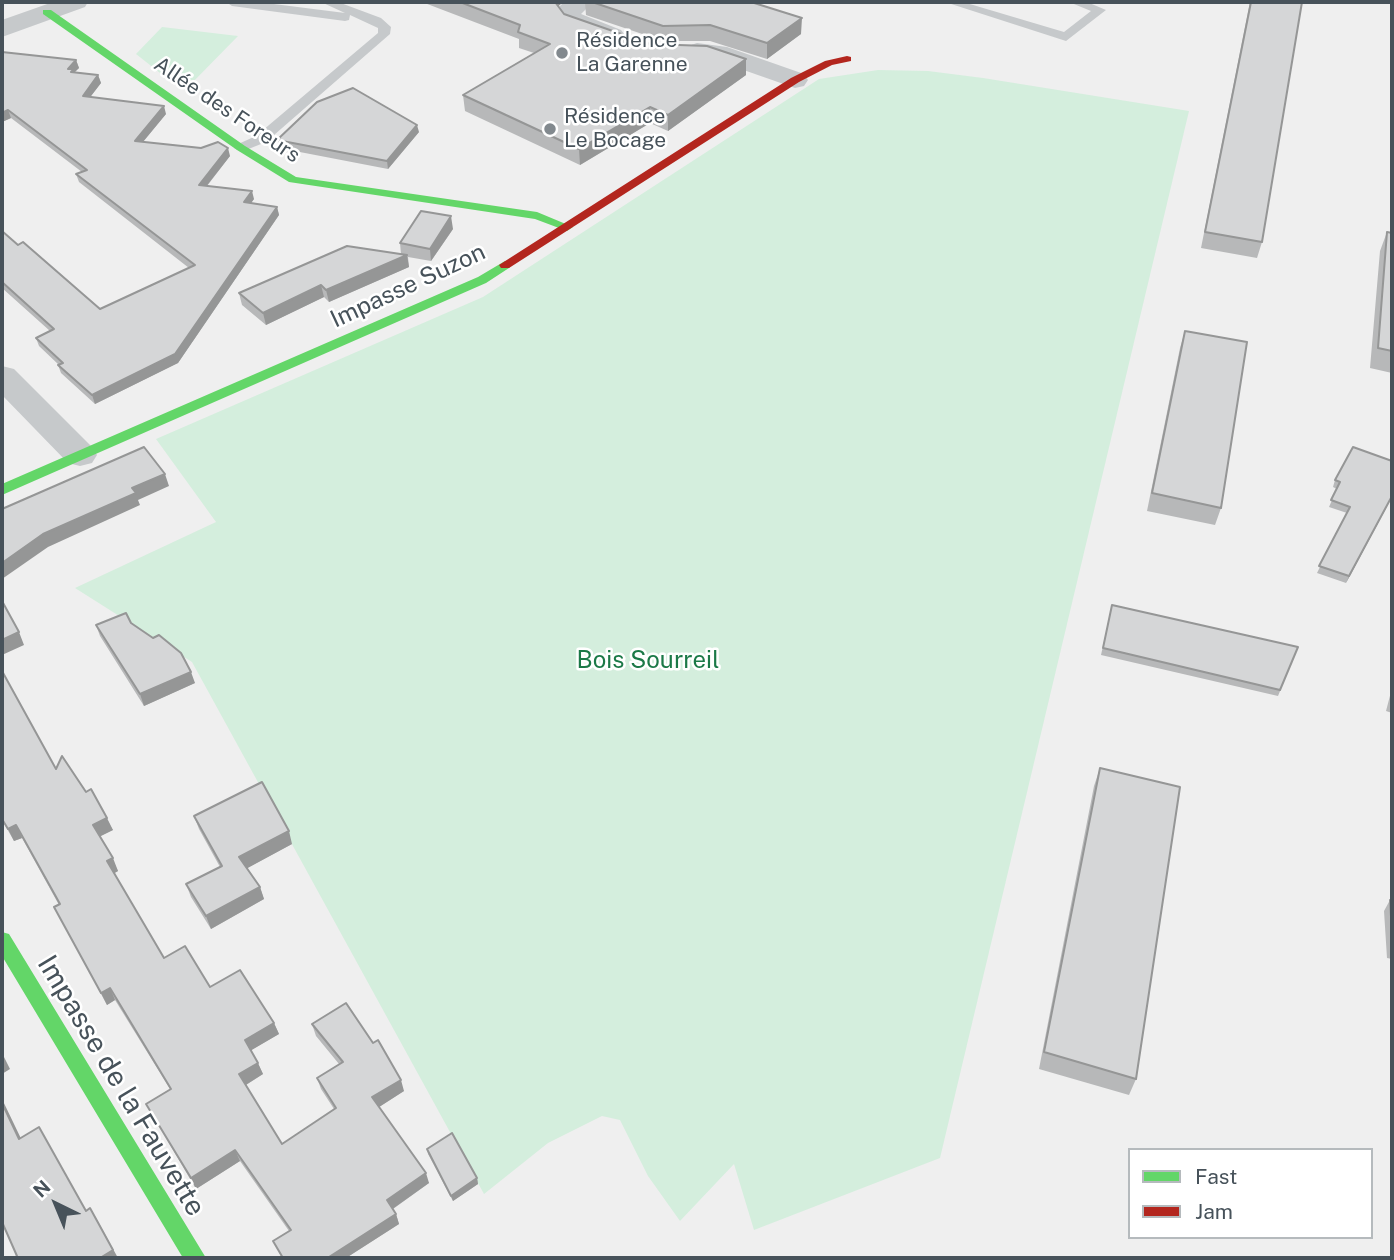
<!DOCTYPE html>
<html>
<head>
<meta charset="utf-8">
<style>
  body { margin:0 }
  #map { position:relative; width:1394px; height:1260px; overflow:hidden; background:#efefef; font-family:"Public Sans",sans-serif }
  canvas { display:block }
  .frame { position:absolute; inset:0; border:4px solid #47525a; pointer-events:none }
  .legend { position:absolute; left:1128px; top:1148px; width:245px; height:91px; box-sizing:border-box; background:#fff; border:2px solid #b5babd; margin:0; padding:9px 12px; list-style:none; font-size:21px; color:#47525a }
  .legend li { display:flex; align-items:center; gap:14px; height:35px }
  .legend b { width:35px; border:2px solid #b5babd }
  .north { position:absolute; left:21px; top:1169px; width:70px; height:70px; -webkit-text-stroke:5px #fff; paint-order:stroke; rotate:317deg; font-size:19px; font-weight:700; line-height:28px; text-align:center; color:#47525a }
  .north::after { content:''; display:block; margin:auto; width:24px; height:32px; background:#47525a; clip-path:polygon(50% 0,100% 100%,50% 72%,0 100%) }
</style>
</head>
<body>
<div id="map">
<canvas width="1394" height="1260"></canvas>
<div class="frame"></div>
<ul class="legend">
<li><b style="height:9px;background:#63d668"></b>Fast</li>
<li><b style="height:9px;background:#b3261e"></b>Jam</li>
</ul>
<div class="north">N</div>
</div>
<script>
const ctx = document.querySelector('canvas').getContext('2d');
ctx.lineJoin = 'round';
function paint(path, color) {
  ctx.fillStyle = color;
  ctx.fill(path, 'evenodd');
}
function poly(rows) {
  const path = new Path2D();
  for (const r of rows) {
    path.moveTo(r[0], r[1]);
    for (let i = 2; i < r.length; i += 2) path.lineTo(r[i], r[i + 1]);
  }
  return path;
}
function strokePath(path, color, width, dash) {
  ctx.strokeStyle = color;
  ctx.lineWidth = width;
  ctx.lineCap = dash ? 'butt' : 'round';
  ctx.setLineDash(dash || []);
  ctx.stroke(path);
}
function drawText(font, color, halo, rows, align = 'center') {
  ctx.font = font + ' "Public Sans",sans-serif';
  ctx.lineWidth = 5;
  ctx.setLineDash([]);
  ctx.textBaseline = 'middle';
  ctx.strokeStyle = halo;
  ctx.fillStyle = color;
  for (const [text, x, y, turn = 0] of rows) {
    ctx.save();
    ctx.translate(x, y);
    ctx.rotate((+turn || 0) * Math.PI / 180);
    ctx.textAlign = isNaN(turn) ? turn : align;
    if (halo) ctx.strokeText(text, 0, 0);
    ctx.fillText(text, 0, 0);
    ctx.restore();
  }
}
const green = poly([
  [162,27,238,36,191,84,174,84,136,54],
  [878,70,928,71,983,78,1189,111,940,1158,754,1230,734,1164,680,1221,648,1176,620,1120,602,1116,548,1143,484,1194,192,662,75,588,216,522,156,439,483,297,819,79]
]);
const lane = poly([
  [226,2,258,2,345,13,321,2,338,2,381,18,391,27,390,34,266,142,241,152,234,148,236,145,256,136,378,33,378,28,350,15,349,20,345,21,232,6,226,2],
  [945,2,963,2,1064,32,1091,11,1069,2,1087,2,1106,10,1066,41,945,2]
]);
const street = poly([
  [53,2,88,2,85,7,2,37,2,20,53,2],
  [564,2,593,2,581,14,621,30,625,35,621,40,612,43,560,23,556,10,564,2],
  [697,43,727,47,804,74,808,80,804,86,795,88,715,60,688,56,684,51,688,46,697,43],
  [2,366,14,369,92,447,97,455,92,463,80,466,68,463,2,395,2,366]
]);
const fast = poly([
  [43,10,51,10,245,146,296,177,537,212,573,227,567,231,535,219,289,182,237,150,43,14,43,10],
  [505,261,511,265,509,268,486,283,2,495,2,484,478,277,505,261],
  [2,932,9,934,206,1258,183,1258,2,956,2,932]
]);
const jam = poly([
  [847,56,851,57,851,61,832,65,799,82,509,268,501,268,499,265,791,78,825,61,847,56]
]);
const wall = poly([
  [422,2,563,2,558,6,564,14,650,44,746,75,668,131,650,123,580,165,465,111,463,95,534,53,519,48,519,39],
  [585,2,751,2,801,34,767,59,710,41,663,41,586,15],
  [1250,2,1302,2,1262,242,1257,258,1201,248],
  [2,53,76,60,79,68,74,72,98,75,101,83,90,97,166,114,143,142,230,156,207,186,254,199,251,203,277,207,279,215,178,363,95,404,61,373,58,365,59,365,39,346,36,338,50,331,2,288,2,231,18,245,100,309,189,268,79,182,76,174,82,172,11,118,2,122],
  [419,132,388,169,279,148,277,140],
  [453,229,431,261,408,257,409,267,329,302,324,297,266,325,242,305,239,293,401,254,400,243],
  [1387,232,1392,233,1392,373,1370,368,1380,251],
  [1185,331,1221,508,1215,525,1147,511,1180,348],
  [1335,480,1392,497,1346,583,1317,573,1347,513,1329,507,1337,489,1333,487],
  [1112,605,1298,647,1278,696,1101,655],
  [131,623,195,683,144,706,100,636,96,625],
  [2,671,56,769,86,792,113,830,100,836,118,871,114,873,164,958,210,987,274,1023,279,1034,251,1050,263,1074,246,1085,282,1144,334,1109,321,1089,317,1078,339,1064,316,1036,312,1024,404,1091,379,1107,429,1183,393,1209,396,1214,399,1224,346,1258,282,1258,273,1241,289,1231,240,1161,196,1189,146,1104,170,1089,115,1000,107,1005,54,907,59,905,22,838,14,841,2,820],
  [1392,688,1392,713,1386,711],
  [1100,768,1136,1079,1129,1095,1039,1069,1094,786],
  [194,816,292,844,247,868,260,887,264,899,211,929,191,897,186,884,220,867,199,829],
  [1390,900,1392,901,1392,959,1387,958,1384,911],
  [427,1149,477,1178,478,1184,453,1201,428,1154]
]);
const shadedWall = poly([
  [551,2,563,2,552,12],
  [802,18,801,34,767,59,767,43],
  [746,59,746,75,668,131,668,115],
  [76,60,79,68,71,76,68,69],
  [98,75,101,83,85,104,83,96],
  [164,106,166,114,137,149,135,141],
  [650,107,650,123,580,165,579,149],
  [8,110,11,118,2,122,2,113],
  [417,125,419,132,388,169,387,161],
  [228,148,230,156,201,193,199,185],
  [252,191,254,199,246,210,244,202],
  [277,207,279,215,178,363,95,404,92,395],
  [451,216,453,229,431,261,430,249],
  [407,255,409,267,329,302,326,290],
  [321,285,324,297,266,325,263,313],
  [165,474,169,486,138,500,140,505,48,547,2,579,2,563,43,534,132,488],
  [1392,496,1392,497,1346,583,1349,576],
  [19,632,24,645,2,655,2,640],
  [191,672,195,683,144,706,140,694],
  [107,818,113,830,99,837,93,825],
  [16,825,22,838,14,841,8,829],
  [289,831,292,844,244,870,239,857],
  [113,858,118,871,113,874,107,861],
  [260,887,264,899,211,929,206,916],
  [110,988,115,1000,107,1005,101,993],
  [274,1023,279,1034,250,1051,245,1040],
  [2,1053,10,1069,2,1074],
  [258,1063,263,1074,244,1086,239,1074],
  [401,1080,404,1091,376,1109,372,1097],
  [2,1099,26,1149,19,1139,2,1103],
  [235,1150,240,1161,196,1189,191,1178],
  [426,1173,429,1183,391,1210,387,1200],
  [477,1178,478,1184,453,1201,451,1196],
  [90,1208,96,1218,118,1258,100,1258],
  [396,1214,399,1224,346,1258,329,1258,329,1257]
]);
const building = poly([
  [460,2,555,2,564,14,650,44,707,46,746,59,668,115,650,107,579,149,463,95,550,44,518,32,520,25,460,2],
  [592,2,751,2,802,18,767,43,710,25,663,26,592,2],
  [1251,2,1302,2,1262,242,1205,232,1251,2],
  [2,52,76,60,68,69,74,69,71,72,98,75,83,96,164,106,135,141,201,148,218,142,228,148,199,185,252,191,244,202,277,207,175,354,92,395,58,365,63,363,36,338,54,329,2,282,2,231,18,245,23,242,100,309,195,265,76,174,87,170,8,110,2,113,2,52],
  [353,88,417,125,387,161,277,140,317,102,353,88],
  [421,211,451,216,430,249,400,243,421,211],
  [1387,232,1392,233,1392,351,1378,348,1387,232],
  [347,246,407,255,326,290,321,285,263,313,239,293,347,246],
  [1185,331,1247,342,1221,508,1152,493,1185,331],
  [144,447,165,474,132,488,136,493,43,534,2,563,2,509,144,447],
  [1353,447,1392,461,1392,496,1349,576,1319,566,1350,507,1331,500,1340,482,1335,480,1353,447],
  [2,601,19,632,2,640,2,601],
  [1112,605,1298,647,1280,690,1103,648,1112,605],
  [126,613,131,623,153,638,159,635,181,653,191,672,140,694,96,625,126,613],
  [2,671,56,769,62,756,86,792,91,789,107,818,93,825,113,858,107,861,164,958,185,946,210,987,240,970,274,1023,245,1040,258,1063,239,1074,282,1144,336,1108,317,1078,343,1062,312,1024,346,1003,373,1043,378,1040,401,1080,372,1097,426,1173,387,1200,396,1214,329,1257,329,1258,283,1258,273,1241,291,1230,235,1150,191,1178,146,1104,171,1089,110,988,101,993,54,907,60,904,16,825,8,829,2,819,2,671],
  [1100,768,1180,787,1136,1079,1044,1052,1100,768],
  [262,782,289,831,239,857,260,887,206,916,186,884,222,866,194,816,262,782],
  [1390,900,1392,901,1392,934,1390,900],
  [2,1103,19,1139,39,1127,86,1211,90,1208,113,1250,100,1258,14,1258,17,1256,2,1222,2,1103],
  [452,1133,477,1178,451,1196,427,1149,452,1133]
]);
const markers = [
  [562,53,7,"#82898e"],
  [550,129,7,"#82898e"]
];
const farPoinames = [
  ["Résidence",576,41],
  ["La Garenne",576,65],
  ["Résidence",564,117],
  ["Le Bocage",564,141]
];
const farStreetnames = [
  ["Allée des Foreurs",227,110,34]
];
const streetNames = [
  ["Impasse Suzon",408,286,-25]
];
const parkNames = [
  ["Bois Sourreil",648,661]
];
const nearStreetnames = [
  ["Impasse de la Fauvette",121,1086,59]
];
paint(green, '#d4eedd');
paint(lane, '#c6c9cb');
paint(street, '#c6c9cb');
paint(fast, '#63d668');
paint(jam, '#b3261e');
paint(wall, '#b7b8b9');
paint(shadedWall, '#959696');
paint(building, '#d5d6d7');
strokePath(building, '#959696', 2);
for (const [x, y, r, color] of markers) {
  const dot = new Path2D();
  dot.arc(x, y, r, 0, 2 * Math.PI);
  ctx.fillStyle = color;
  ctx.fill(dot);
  strokePath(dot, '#fff', 2.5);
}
drawText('21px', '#47525a', '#fff', farPoinames, 'left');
drawText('21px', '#47525a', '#fff', farStreetnames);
drawText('24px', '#47525a', '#fff', streetNames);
drawText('24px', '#1b7947', '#fff', parkNames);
drawText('28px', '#47525a', '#fff', nearStreetnames);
</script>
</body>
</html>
